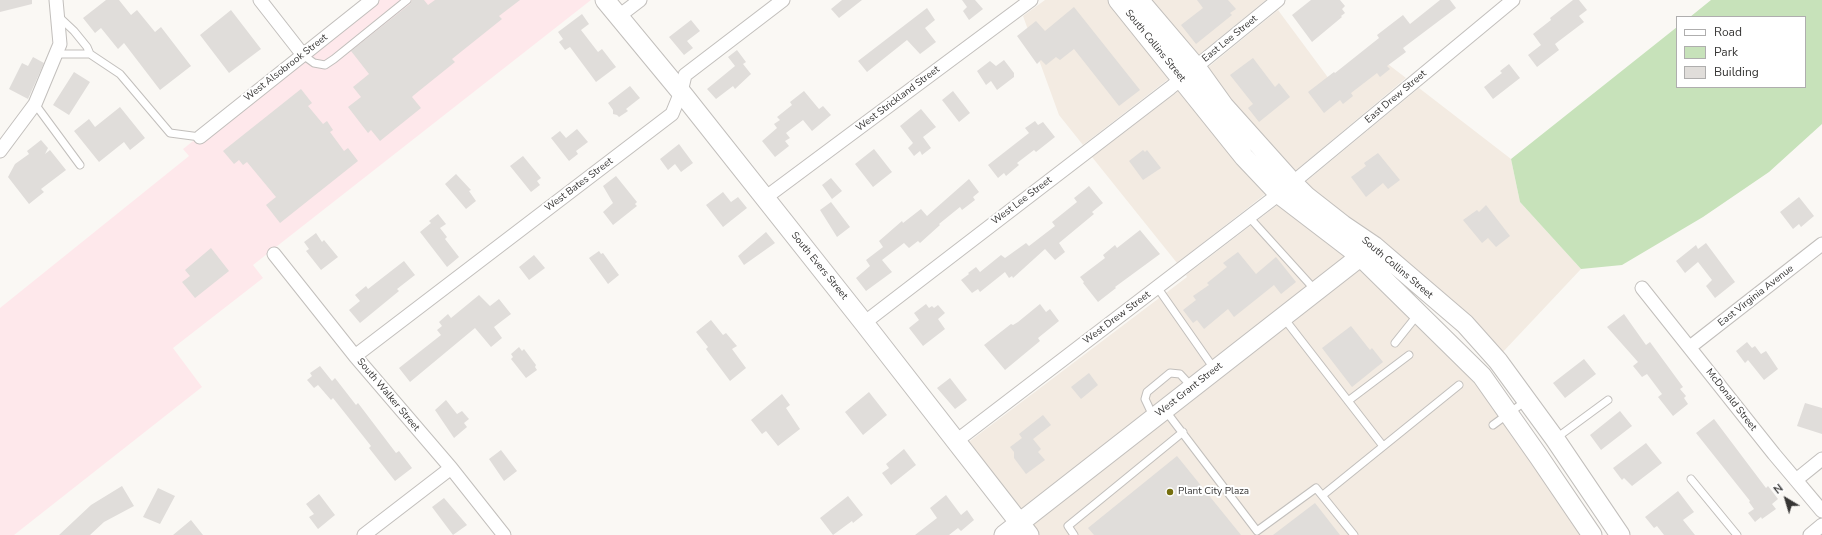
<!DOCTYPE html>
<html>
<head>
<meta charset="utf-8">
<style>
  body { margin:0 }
  #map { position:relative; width:1822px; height:535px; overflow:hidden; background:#faf8f4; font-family:"Nunito Sans",sans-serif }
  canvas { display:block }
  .legend { position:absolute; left:1676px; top:16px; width:130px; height:72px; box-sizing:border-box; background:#fff; border:1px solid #afaeae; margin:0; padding:5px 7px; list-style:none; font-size:12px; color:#363534 }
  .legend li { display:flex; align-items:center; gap:8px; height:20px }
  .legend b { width:20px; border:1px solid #afaeae }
  .north { position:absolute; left:1766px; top:479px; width:40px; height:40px; -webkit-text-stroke:3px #fff; paint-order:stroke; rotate:322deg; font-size:11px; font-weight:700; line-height:16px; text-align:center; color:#363534 }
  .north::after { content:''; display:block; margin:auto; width:14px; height:18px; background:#363534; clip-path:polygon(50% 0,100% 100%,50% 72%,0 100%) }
</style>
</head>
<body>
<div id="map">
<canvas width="1822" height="535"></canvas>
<ul class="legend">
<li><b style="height:5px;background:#fff"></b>Road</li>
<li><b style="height:11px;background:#c7e2ba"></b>Park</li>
<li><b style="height:11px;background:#e0ddda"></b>Building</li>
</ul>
<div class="north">N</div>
</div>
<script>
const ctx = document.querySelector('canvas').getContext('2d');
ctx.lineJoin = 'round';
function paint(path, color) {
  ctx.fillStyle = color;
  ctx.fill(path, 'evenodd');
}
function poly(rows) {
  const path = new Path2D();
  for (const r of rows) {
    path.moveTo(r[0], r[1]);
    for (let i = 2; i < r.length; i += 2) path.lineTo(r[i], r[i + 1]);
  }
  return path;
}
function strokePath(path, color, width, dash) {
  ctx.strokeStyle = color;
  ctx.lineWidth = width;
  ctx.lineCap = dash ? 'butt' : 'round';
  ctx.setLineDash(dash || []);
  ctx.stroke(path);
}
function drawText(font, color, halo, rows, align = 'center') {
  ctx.font = font + ' "Nunito Sans",sans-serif';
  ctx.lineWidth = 4;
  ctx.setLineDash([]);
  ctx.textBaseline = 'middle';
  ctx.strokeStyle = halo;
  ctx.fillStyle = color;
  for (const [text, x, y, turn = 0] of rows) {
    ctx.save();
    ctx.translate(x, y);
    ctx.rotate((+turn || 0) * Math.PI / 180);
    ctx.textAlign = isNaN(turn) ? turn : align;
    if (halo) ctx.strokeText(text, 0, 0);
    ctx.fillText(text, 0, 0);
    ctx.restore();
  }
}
const built = poly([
  [1045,0,1110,0,1171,77,1083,145,1059,115,1023,16],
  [1148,0,1266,0,1196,57],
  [1278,10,1338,91,1380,58,1406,78,1293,173,1230,102,1206,69],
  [1419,88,1511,159,1520,202,1581,269,1501,354,1373,237,1303,184],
  [1181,89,1268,192,1177,263,1092,157],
  [1280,203,1349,256,1020,513,966,444,1187,277,1186,275],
  [1361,266,1476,381,1584,535,1038,535,1030,525]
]);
const education = poly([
  [371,0,591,0,253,265,263,278,173,348,202,387,14,535,0,535,0,308,189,156,183,149]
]);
const green = poly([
  [1711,0,1822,0,1822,124,1769,172,1703,217,1622,265,1581,269,1520,202,1511,159,1677,27,1677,87,1805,87,1805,17,1690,17]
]);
const building = poly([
  [0,0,32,0,32,4,0,12],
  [106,0,119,0,131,15,137,10,155,32,161,27,191,66,160,90,124,43,118,49,101,28,95,33,83,18],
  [412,0,424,0,428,5,435,0,520,0,499,16,502,19,452,59,455,62,414,95,412,97,421,108,380,141,371,130,368,133,348,107,361,97,353,87,369,74,351,51,410,4],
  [842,0,862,0,839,18,831,9],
  [962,0,975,0,983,9,969,20,963,11,967,7],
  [1197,0,1228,0,1236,9,1230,13,1232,15,1196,44,1181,25,1203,8],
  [1311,0,1340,0,1345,6,1342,9,1345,13,1341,16,1342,17,1312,42,1292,15],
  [1440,0,1450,0,1456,8,1403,48,1406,52,1387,66,1390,69,1380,77,1377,73,1351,93,1353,96,1343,104,1340,100,1324,113,1308,92,1334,72,1335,73,1379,38,1377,35,1403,15,1410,24],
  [1573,0,1579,0,1587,10,1579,16,1584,22,1555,44,1559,50,1537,67,1528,55,1541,45,1533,34,1551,20,1550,18],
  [1074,7,1140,90,1119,106,1074,49,1060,60,1056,57,1046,65,1041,60,1037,64,1017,36,1036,21,1045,31],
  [927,8,935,20,925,28,936,42,920,54,907,40,867,72,858,61],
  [231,10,261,49,229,73,200,35],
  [582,14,589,24,581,30,598,52,602,49,616,67,596,82,570,47,565,50,559,42,563,39,558,32],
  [691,20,700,31,687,41,693,48,684,55,669,37],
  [737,50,746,62,743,64,751,74,735,89,733,86,716,99,707,89,735,66,728,57],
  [33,57,44,63,28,99,9,89,22,63,28,66],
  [1253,58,1275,87,1279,83,1290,97,1259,122,1248,108,1253,104,1230,75],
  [1004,60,1014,73,1014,77,997,90,991,81,986,85,977,71,990,61,996,66],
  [1509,64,1520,78,1493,99,1484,87,1502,73,1500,71],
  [74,72,90,82,69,115,53,105],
  [630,86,640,98,626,109,628,111,619,117,617,115,613,114,613,110,608,103],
  [301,89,312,103,308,106,323,124,327,121,333,130,330,132,344,151,348,148,358,161,280,223,266,205,276,197,247,162,243,165,239,160,234,164,223,151],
  [804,91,819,109,823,106,831,115,812,131,803,120,786,133,790,138,785,141,789,146,775,157,762,141,777,128,774,124,780,120,777,117,792,105,790,102],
  [953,91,970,113,959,122,942,100],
  [120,107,145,138,130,150,124,142,99,162,74,131,89,119,95,127],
  [921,109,936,127,923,137,931,148,922,155,920,151,914,156,908,148,913,143,900,126],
  [1035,121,1038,125,1043,122,1055,137,1036,152,1034,150,1017,163,1019,165,1006,176,1004,173,998,178,988,165,1029,133,1025,128],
  [577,129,588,142,576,151,578,154,569,161,551,138,560,131,566,138],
  [41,140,48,148,45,154,50,150,66,170,41,189,44,192,29,204,8,177,15,164,29,154,27,151],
  [679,144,693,163,681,172,675,164,668,170,660,159],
  [874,149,892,172,873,187,855,164],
  [1143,150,1145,152,1147,150,1161,168,1143,180,1129,161],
  [1378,153,1400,180,1388,189,1383,183,1366,197,1351,177,1366,166,1364,163],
  [523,156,541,178,537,181,540,185,531,192,510,166],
  [456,174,471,190,469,191,476,201,466,209,445,184],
  [616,176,637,202,635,204,637,206,613,225,603,212,613,203,603,186],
  [831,178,842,191,832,199,822,185],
  [969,179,979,192,973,197,975,200,962,210,960,207,939,224,940,225,920,243,918,241,909,248,904,243,882,260,892,272,866,291,856,278,870,266,866,260,883,247,879,241,902,221,903,223,921,209,927,216],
  [1089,186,1103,203,1092,212,1094,214,1059,243,1065,252,1055,260,1045,249,1013,278,1012,276,1009,278,1005,272,980,292,978,289,972,293,961,280,969,274,968,273,976,267,980,272,1001,255,1005,258,1026,243,1029,246,1055,226,1052,222,1077,202,1074,198],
  [723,192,731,202,738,197,747,208,723,227,706,205],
  [1799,197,1814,216,1801,227,1799,224,1793,229,1780,212],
  [831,202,850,227,837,237,820,210],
  [1486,205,1510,236,1496,247,1488,238,1482,243,1463,220,1477,210,1479,212],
  [438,214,446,224,440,228,447,237,445,239,459,257,447,267,420,232,431,223,429,221],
  [1140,230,1160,254,1115,287,1116,288,1098,302,1083,283,1084,282,1080,277,1105,258,1103,255,1115,245,1117,248],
  [766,232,775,243,744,265,738,256],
  [316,233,322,242,324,240,338,257,321,270,306,251,309,249,304,242],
  [1706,243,1735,282,1715,298,1706,286,1712,280,1698,262,1685,273,1676,261,1696,245,1698,249],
  [211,248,229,271,195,298,182,282,190,276,185,270],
  [599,251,601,254,603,253,619,275,608,284,589,258],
  [1238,252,1256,274,1276,257,1296,282,1281,294,1274,285,1234,317,1228,309,1204,329,1197,320,1193,323,1183,310,1196,300,1193,296,1209,285,1207,283,1227,267,1223,263],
  [534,255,545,268,529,280,519,267],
  [404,261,415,275,397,289,399,291,360,323,349,310,360,301,355,295,366,286,368,289],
  [479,295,490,306,499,299,511,314,494,327,502,338,491,347,475,328,410,382,399,368,441,335,437,330,442,326,439,322,448,314,451,318],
  [926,304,929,308,932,306,934,308,938,305,945,313,938,319,945,329,923,346,909,328,919,320,914,313],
  [1040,304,1046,312,1050,309,1059,321,1038,338,1040,341,1005,370,984,345,1011,324,1013,325,1018,322],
  [1624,314,1646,345,1650,342,1683,387,1680,389,1686,396,1684,398,1688,404,1673,416,1658,397,1662,394,1647,374,1642,377,1633,366,1638,362,1607,327],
  [711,320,723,335,726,333,737,346,732,349,746,368,730,381,706,349,708,347,696,332],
  [1351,326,1370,350,1372,348,1383,362,1352,387,1322,348],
  [1747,342,1752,348,1755,346,1761,354,1766,351,1778,369,1764,380,1748,360,1745,363,1736,351],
  [519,347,522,351,524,349,536,365,535,367,537,370,526,378,511,359,513,357,511,354],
  [1584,359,1596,374,1565,398,1553,383],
  [320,366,332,381,335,378,356,405,358,403,396,453,399,451,412,468,395,481,369,448,371,446,333,398,331,400,318,385,314,388,307,380,312,376,310,373],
  [1089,373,1098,385,1081,399,1071,387],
  [950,378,967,400,955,409,937,388],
  [869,392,887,415,863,435,845,412],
  [782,394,790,405,786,408,800,429,778,446,766,431,762,434,751,420],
  [446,400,457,414,462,411,469,419,464,423,467,427,454,438,435,410],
  [1805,403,1822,408,1822,434,1797,426],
  [1620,411,1632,426,1601,450,1590,435],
  [1043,415,1051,425,1033,439,1041,449,1038,452,1045,460,1026,474,1014,458,1014,452,1010,447,1022,438,1019,434],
  [1714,419,1766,488,1768,486,1778,499,1772,504,1776,509,1762,519,1761,517,1755,522,1748,513,1754,509,1749,502,1750,501,1696,433],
  [1646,443,1662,463,1632,486,1624,478,1622,480,1613,468],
  [904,449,916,465,891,485,882,473,889,468,886,464],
  [501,450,517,471,504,481,489,459],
  [1177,456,1241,535,1094,535,1088,528],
  [122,486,134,506,104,522,90,535,59,535,91,505],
  [158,488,175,496,160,524,143,517],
  [1678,491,1694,512,1683,520,1695,535,1664,535,1657,526,1654,528,1645,517],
  [319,494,335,515,318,529,309,517,314,514,306,504],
  [946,495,961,515,967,510,974,520,961,531,958,528,949,535,915,535,937,518,930,508],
  [848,496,863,515,853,523,852,521,833,535,820,518],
  [444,498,467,525,453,535,432,507],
  [1315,503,1340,535,1273,535],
  [191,520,203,535,173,535]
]);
const lane = poly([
  [58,16,74,31,87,47,90,54,120,74,170,133,200,137],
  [56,54,90,54],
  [303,55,314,63,325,65,334,59,407,0],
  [35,104,80,165],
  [1249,217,1316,291],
  [1157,287,1215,370],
  [1283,317,1383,446],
  [1395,343,1419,313],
  [1348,401,1409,355],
  [1165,410,1257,531,1316,488,1354,535],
  [1154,418,1145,399,1147,392,1170,373,1180,374,1192,387],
  [1493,425,1527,400],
  [1555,439,1608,400],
  [1691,479,1737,535],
  [1323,495,1459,385],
  [1074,535,1068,526,1183,432]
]);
const street = poly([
  [260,0,303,55],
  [619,16,640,0],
  [200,137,372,0],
  [0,151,35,104,60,44,56,0],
  [765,198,1031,0],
  [274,254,355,356,451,468,504,535],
  [1642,288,1774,454,1822,511],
  [864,323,1170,88,1278,0],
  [1690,347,1822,244],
  [355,356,672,114,681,92,685,75,783,0],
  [955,442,1279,194,1513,0],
  [1796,480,1822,459],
  [364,535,451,468],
  [1810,535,1822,525]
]);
const secondary = poly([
  [605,0,681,92,864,323,1029,535],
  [1118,0,1244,157,1279,194,1360,256,1482,376,1539,457,1592,535],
  [1139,0,1196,67,1224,106,1293,183,1306,196,1343,225,1374,246,1465,324,1498,361,1555,439,1620,535],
  [1004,535,1370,249]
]);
const markers = [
  [1170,492,4,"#756e0d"]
];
const streetNames = [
  ["East Lee Street",1230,39,-39],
  ["South Collins Street",1155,46,51],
  ["West Alsobrook Street",286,68,-38],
  ["East Drew Street",1396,97,-40],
  ["West Strickland Street",898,99,-37],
  ["West Bates Street",579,185,-37],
  ["West Lee Street",1022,201,-37],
  ["South Evers Street",819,266,51],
  ["South Collins Street",1397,268,40],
  ["East Virginia Avenue",1756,296,-38],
  ["West Drew Street",1117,318,-37],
  ["West Grant Street",1189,390,-38],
  ["South Walker Street",388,395,50],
  ["McDonald Street",1731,400,52]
];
const poiNames = [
  ["Plant City Plaza",1178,492]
];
paint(built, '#f3ebe2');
paint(education, '#fee8eb');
paint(green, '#c7e2ba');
paint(building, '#e0ddda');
strokePath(lane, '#c2bfbc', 9);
strokePath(street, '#c2bfbc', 15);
strokePath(secondary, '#c2bfbc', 21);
strokePath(lane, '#fff', 7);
strokePath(street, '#fff', 13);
strokePath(secondary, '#fff', 19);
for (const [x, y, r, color] of markers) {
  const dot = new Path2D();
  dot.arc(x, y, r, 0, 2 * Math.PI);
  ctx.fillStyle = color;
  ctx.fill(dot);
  strokePath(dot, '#fff', 1.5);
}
drawText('10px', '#363534', '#fff', streetNames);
drawText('10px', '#363534', '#fff', poiNames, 'left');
</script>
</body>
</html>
